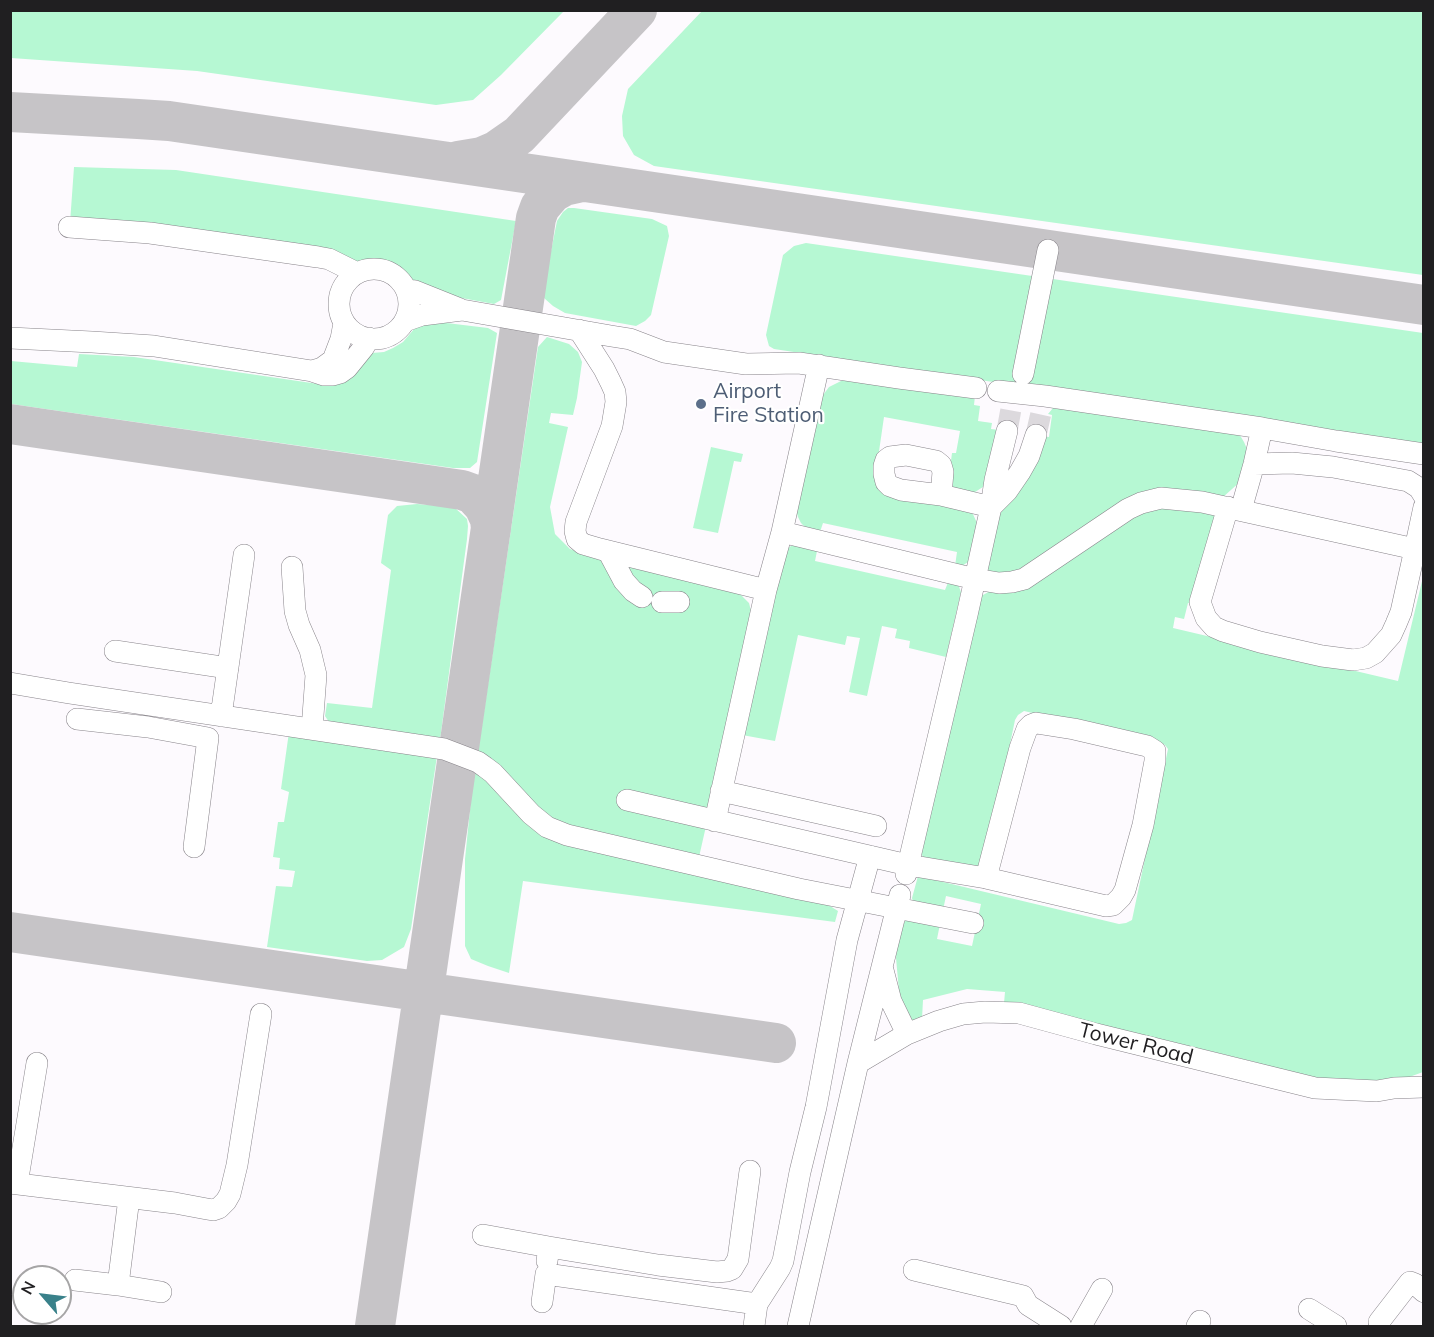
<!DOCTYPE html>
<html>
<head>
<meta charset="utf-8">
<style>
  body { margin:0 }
  #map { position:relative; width:1434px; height:1337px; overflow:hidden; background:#fdfafe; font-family:Mulish,sans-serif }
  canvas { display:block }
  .frame { position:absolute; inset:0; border:12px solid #201f21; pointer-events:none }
  .north { position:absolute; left:12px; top:1265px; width:60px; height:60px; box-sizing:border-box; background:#fff; border:2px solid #a6a5a6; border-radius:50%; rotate:298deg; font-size:16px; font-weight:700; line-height:24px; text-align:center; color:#201f21 }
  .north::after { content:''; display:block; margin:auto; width:21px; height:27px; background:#39818a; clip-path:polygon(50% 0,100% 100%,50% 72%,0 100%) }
</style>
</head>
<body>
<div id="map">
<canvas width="1434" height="1337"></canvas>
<div class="frame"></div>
<div class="north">N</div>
</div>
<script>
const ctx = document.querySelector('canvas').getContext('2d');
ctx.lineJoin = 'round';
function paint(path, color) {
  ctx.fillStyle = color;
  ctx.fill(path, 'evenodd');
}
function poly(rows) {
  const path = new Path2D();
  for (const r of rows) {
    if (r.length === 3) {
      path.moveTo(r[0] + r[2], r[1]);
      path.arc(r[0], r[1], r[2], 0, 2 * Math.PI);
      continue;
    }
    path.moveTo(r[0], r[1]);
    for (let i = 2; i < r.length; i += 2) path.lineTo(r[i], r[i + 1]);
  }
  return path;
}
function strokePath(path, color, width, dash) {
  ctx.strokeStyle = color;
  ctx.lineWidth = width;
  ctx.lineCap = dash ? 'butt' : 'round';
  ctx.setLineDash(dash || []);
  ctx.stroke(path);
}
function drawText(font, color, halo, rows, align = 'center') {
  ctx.font = font + ' Mulish,sans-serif';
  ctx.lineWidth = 4.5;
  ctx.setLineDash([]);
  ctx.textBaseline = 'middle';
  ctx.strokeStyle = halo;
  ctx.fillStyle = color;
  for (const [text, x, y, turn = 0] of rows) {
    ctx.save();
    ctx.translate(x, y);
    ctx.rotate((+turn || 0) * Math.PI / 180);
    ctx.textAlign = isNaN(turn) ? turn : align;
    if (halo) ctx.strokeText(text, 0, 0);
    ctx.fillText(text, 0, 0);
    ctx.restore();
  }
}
const green = poly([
  [10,11,11,10,564,11,501,75,473,100,436,105,197,71,11,58],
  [702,11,1423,11,1423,275,654,166,634,155,623,136,622,116,628,89],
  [74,167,176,170,516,221,501,300,494,304,429,292,413,287,398,271,385,263,372,259,353,262,70,223],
  [568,208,574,208,652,219,667,226,669,236,651,315,645,321,636,326,565,313,553,306,544,298,544,286,557,221,563,212],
  [806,243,1423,333,1423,449,1272,424,774,349,769,346,766,335,783,255,794,246],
  [430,321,488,328,497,333,477,462,470,468,453,468,11,404,11,361,77,367,79,354,134,357,332,386,345,382,351,375,372,353,384,352,393,348,403,342,420,322],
  [547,337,569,344,578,352,582,362,577,398,573,415,551,413,549,423,568,427,550,507,555,534,570,549,591,556,737,591,749,603,753,619,699,857,564,829,545,816,478,752,538,347],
  [843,380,975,396,974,405,980,406,978,421,992,423,991,429,1000,430,986,485,972,494,960,491,948,484,952,453,956,453,960,431,884,417,876,472,972,512,977,523,968,562,962,566,955,566,957,552,823,523,820,532,806,528,801,523,798,517,796,510,820,399,829,387],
  [1053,408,1238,432,1244,442,1247,449,1241,481,1222,498,1187,490,1022,570,1010,575,990,572,987,568,999,511,1041,436,1049,437,1052,415,1048,414],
  [711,447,743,454,741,462,734,461,718,533,693,528],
  [417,504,454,507,467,519,468,526,467,539,440,740,329,722,325,716,327,703,372,708,391,570,381,563,388,515,397,506],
  [1152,507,1215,513,1194,604,1188,603,1184,619,1175,617,1173,628,1398,681,1423,577,1423,1072,1393,1083,1304,1078,1255,1062,1028,1007,1004,1003,1005,992,967,989,923,1000,922,1019,909,1023,900,1002,896,958,897,935,907,918,940,924,937,939,972,946,981,904,946,896,943,910,913,902,912,898,918,876,1119,924,1126,923,1132,920,1168,749,1165,745,1159,742,1024,711,1018,715,1015,720,985,864,982,868,924,859,920,851,981,596,1122,521],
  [793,545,817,551,815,561,945,590,949,580,958,584,961,592,946,657,909,648,910,641,895,638,897,629,882,626,867,696,849,692,860,638,847,636,845,645,798,635,775,741,742,735,786,549],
  [289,732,437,756,411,929,404,947,382,960,367,961,267,947,276,886,292,887,295,871,279,869,280,858,273,857,278,822,284,822,289,792,281,789],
  [474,770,531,823,822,901,838,911,835,922,523,881,509,973,488,966,471,959,465,946,465,859]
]);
const taxiway = poly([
  [10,112,138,119,169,121,1424,305],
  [458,161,482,157,496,151,519,135,637,10],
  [10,424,462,490,473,494,484,506,490,519,491,529],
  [10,932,776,1043],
  [375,1326,536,218,540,207,552,193,564,186,582,182]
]);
const minorTunnel = poly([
  [1007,431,1011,409],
  [1036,435,1041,413]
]);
const minor = poly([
  [69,227,150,233,318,257,329,259,357,273],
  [374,304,35],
  [407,290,415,291,460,309],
  [405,321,422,315,462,310,611,336,630,339,664,352,746,364,799,363,899,378,976,388],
  [579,330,604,369,611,383,615,392,616,402,612,426,576,522,575,531,577,539,583,544,600,549,766,590],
  [10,338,92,342,154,346,312,371,324,375,333,375,340,373,347,368,364,347,369,338],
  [312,371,322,368,333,360,341,339,344,323],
  [1023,374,1048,250],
  [998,391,1045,396,1262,428,1336,441,1424,454],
  [1254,464,1292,463,1333,467,1408,481,1419,488,1424,496],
  [941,495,943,472,941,465,936,461,906,455,890,457,886,460,884,466,884,474,886,482,890,486,901,490,941,495,991,507],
  [991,507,1007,491,1020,472,1029,456,1036,435],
  [1228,507,1200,602,1206,618,1214,627,1223,631,1260,642,1322,656,1353,660,1366,658,1375,653,1391,635,1396,624,1401,612,1415,549,1424,507],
  [1241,510,1254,464,1262,428],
  [782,532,975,579,999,583,1012,582,1024,579,1128,509,1141,503,1161,498,1202,502,1415,549],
  [608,551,624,581,633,591,642,597],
  [292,567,295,611,299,625,310,650,316,675,312,729],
  [662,602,679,602],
  [115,651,228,668],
  [10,683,69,693,444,749,478,762,485,767,493,773,531,814,547,827,567,835,799,889,973,923],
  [221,716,244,555],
  [77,719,148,727,208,738,194,847],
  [721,791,876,826],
  [627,800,908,865,986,878,1106,906,1113,905,1121,897,1125,890,1143,825,1155,761,1155,751,1147,746,1074,729,1036,723,1031,725,1027,729,1020,748,986,878],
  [715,821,766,590,782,532,819,365],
  [906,874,967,615,991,507,995,480,1007,431],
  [883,970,891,1001,907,1034],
  [858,1063,907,1034,939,1021,963,1014,985,1012,1019,1013,1096,1034,1315,1088,1377,1091,1394,1088,1424,1087],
  [10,1183,175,1203,207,1209,213,1210,219,1208,226,1201,230,1194,237,1165,261,1014],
  [17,1184,37,1063],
  [483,1235,549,1247,547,1261],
  [549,1247,658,1265,717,1272,727,1271,732,1269,738,1259,750,1171],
  [914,1270,1023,1296,1028,1305,1061,1326],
  [75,1280,118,1285,161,1292],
  [118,1285,129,1198],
  [542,1302,546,1274,757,1304,754,1326],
  [757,1304,780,1268,783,1261,800,1172,816,1107,847,940,870,856],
  [1309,1309,1336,1326],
  [1379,1322,1410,1282,1415,1284,1424,1292],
  [798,1326,858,1063,900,895],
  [1081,1326,1102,1289],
  [1197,1326,1200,1321]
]);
const markers = [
  [701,404,6,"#5c6f8a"]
];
const serviceNames = [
  ["Airport",713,392],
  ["Fire Station",713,416]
];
const streetNames = [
  ["Tower Road",1136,1044,14]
];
paint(green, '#b6f8d3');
strokePath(taxiway, '#c6c4c7', 40);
strokePath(minorTunnel, '#dcd9dd', 21, [21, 10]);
strokePath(minor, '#88848a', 22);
strokePath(minor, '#fff', 21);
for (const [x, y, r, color] of markers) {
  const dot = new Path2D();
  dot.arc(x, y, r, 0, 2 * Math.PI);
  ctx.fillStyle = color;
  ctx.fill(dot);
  strokePath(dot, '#fff', 2);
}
drawText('21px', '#4e5e75', '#fff', serviceNames, 'left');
drawText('21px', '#201f21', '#fff', streetNames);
</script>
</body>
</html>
